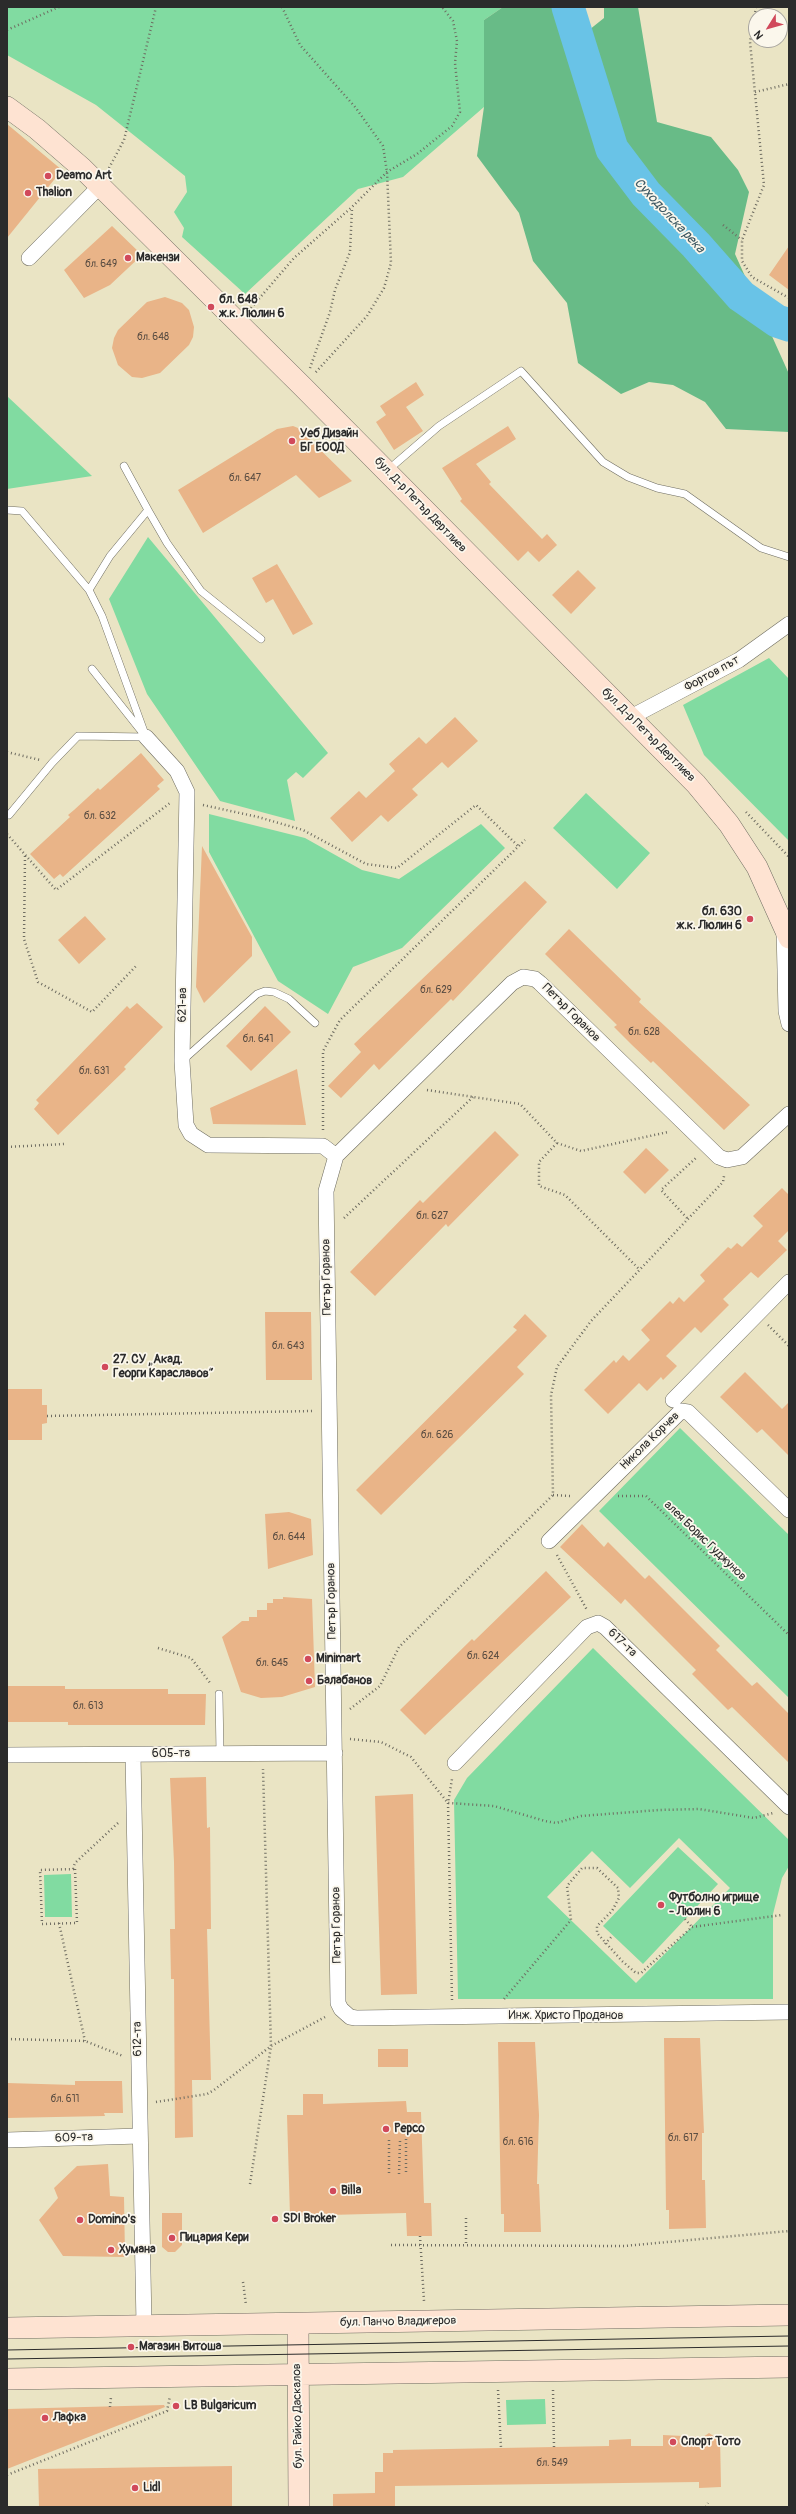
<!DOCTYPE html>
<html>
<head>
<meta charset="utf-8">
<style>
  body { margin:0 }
  #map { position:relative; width:796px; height:2514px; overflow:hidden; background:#eae4c4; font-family:Pangolin,sans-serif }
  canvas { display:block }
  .frame { position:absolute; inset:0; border:8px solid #2b2b2b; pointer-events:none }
  .north { position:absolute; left:748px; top:8px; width:40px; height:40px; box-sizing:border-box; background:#fbf7ec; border:1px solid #a8a59f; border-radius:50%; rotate:233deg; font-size:11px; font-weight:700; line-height:16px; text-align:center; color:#2b2b2b }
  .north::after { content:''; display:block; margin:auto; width:14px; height:18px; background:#d1495b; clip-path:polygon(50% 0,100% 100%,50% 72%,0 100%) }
</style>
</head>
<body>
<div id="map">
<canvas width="796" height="2514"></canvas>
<div class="frame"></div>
<div class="north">N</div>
</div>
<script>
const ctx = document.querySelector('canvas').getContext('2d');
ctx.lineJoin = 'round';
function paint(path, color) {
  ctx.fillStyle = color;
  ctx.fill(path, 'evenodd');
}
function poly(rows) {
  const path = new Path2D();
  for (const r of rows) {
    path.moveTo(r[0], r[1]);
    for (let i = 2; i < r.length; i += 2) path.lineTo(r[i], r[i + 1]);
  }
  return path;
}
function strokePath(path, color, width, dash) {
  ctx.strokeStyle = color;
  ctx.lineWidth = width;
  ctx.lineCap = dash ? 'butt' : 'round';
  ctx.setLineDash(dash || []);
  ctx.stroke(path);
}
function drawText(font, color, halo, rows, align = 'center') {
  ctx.font = font + ' Pangolin,sans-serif';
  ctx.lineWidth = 3.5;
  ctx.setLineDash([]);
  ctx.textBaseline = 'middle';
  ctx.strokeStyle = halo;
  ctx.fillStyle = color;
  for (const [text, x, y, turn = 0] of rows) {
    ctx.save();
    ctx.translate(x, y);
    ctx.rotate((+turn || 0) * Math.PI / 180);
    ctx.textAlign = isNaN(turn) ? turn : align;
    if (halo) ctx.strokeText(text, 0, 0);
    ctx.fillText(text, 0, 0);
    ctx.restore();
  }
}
const green = poly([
  [7,7,503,7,484,20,484,107,403,177,358,189,245,294,182,237,184,228,174,212,187,192,185,176,96,105,7,55],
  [7,396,92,476,7,489],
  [148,537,328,753,303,778,296,772,287,780,295,821,220,801,147,694,109,599],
  [769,658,789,679,789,841,704,755,683,705],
  [586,793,650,853,617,889,553,828],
  [209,814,305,838,362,870,399,879,481,824,505,848,402,948,353,967,328,1014,278,981,209,852],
  [680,1428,789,1535,789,1698,599,1511],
  [593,1648,789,1840,789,1866,782,1878,773,1914,773,1999,458,1999,454,1800,467,1778],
  [679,1838,730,1888,636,1983,547,1897,592,1851,630,1888],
  [678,1847,718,1884,643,1964,603,1926],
  [71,1874,72,1917,45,1917,44,1875],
  [545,2399,546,2424,507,2425,506,2400]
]);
const forest = poly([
  [503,7,559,7,584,34,604,18,604,7,638,7,657,122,711,137,738,170,749,192,735,254,789,374,789,432,726,429,705,402,673,385,649,382,621,394,578,363,567,303,533,261,519,213,477,156,484,107,484,20]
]);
const river = poly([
  [568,7,612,149,646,194,696,245,741,296,777,321,789,325]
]);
const building = poly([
  [7,124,62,170,7,238],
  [112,226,142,255,110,285,84,298,64,270],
  [789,246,789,290,769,275],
  [165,297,182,303,189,310,194,327,193,337,189,345,160,373,142,378,132,377,118,365,112,348,114,338,118,330,147,302],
  [416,382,424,395,406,407,423,431,394,450,376,422,386,415,380,406],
  [293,426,298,428,352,481,319,498,296,475,203,533,178,490,277,429],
  [508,426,516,439,476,464,491,482,489,484,542,539,547,534,557,545,539,562,528,551,518,561,460,501,462,499,442,468],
  [277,564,313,624,293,635,273,599,266,603,252,578],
  [578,570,596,588,571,614,552,595],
  [455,717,478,741,448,768,442,762,412,789,418,795,388,822,381,815,352,842,330,818,359,791,366,798,395,771,389,764,419,737,426,744],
  [141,753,164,780,157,786,160,789,63,877,60,874,54,879,30,854,70,817,68,815,74,810,98,788,100,790],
  [202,846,252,937,252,956,204,1003,196,987],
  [525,881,547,902,453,1001,451,999,379,1070,374,1064,341,1098,328,1086,361,1052,354,1044],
  [85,916,106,939,79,964,58,940],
  [569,929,641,999,639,1002,750,1105,724,1130,653,1061,651,1063,632,1045,614,1027,617,1025,545,954],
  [137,1003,163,1027,124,1067,126,1069,58,1135,34,1109,39,1103,36,1100,127,1006,130,1009],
  [265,1006,291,1032,251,1071,226,1046],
  [297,1069,306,1125,213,1124,210,1108],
  [495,1131,519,1155,448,1227,446,1224,375,1296,350,1272,420,1200,423,1203],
  [646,1148,669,1170,645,1194,623,1172],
  [782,1188,789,1195,789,1230,778,1241,787,1250,758,1278,751,1272,723,1299,729,1305,701,1333,695,1327,666,1356,677,1366,663,1380,661,1377,647,1391,639,1383,608,1414,584,1390,614,1360,616,1363,623,1355,629,1361,650,1340,641,1330,670,1301,673,1304,679,1297,684,1302,705,1281,700,1275,728,1247,731,1249,737,1243,742,1247,763,1226,753,1216],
  [265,1312,311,1312,312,1380,266,1380],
  [525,1314,547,1336,517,1367,524,1374,381,1515,356,1490,517,1330,513,1327],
  [745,1372,782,1409,789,1402,789,1456,762,1429,757,1433,720,1397],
  [7,1389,42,1389,42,1405,47,1405,47,1423,42,1424,42,1440,7,1440],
  [289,1512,311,1519,313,1555,268,1569,265,1514],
  [582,1524,604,1547,608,1542,645,1579,649,1575,720,1646,716,1650,752,1686,757,1682,789,1714,789,1763,732,1707,728,1710,692,1674,696,1670,625,1599,621,1604,560,1547],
  [546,1571,571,1597,425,1735,400,1710,472,1639,474,1641],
  [283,1597,312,1599,315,1687,282,1697,261,1698,241,1692,222,1637,242,1621,249,1621,249,1617,257,1617,257,1610,267,1610,267,1603,273,1603,273,1599,283,1599],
  [7,1686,65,1686,65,1689,168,1689,168,1694,206,1694,205,1725,68,1725,68,1722,7,1722],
  [206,1777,207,1828,210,1827,211,1929,207,1929,211,2080,192,2080,193,2137,175,2138,174,1979,171,1979,170,1929,175,1929,174,1862,170,1778],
  [413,1794,417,1994,381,1995,375,1796],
  [664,2038,700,2038,704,2133,702,2133,702,2180,705,2180,706,2228,669,2229,669,2210,666,2210],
  [498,2042,535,2042,539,2115,537,2184,539,2184,541,2232,504,2232,504,2214,501,2214],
  [378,2049,408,2049,408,2067,378,2067],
  [75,2081,122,2081,123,2113,104,2113,105,2116,7,2118,7,2083,75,2085],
  [303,2094,323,2094,323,2104,406,2101,407,2112,421,2112,424,2203,431,2203,432,2236,407,2236,406,2213,290,2216,287,2115,303,2115],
  [108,2164,110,2196,124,2197,125,2257,63,2256,39,2220,58,2198,54,2188,77,2166],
  [162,2213,182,2213,182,2245,175,2252,168,2252,162,2247],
  [164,2405,165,2407,7,2469,7,2409],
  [709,2433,715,2437,720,2437,721,2487,699,2488,699,2482,395,2486,395,2507,333,2507,333,2494,375,2493,375,2472,383,2472,383,2453,393,2453,393,2450,609,2446,609,2440,631,2439,631,2446,663,2446,663,2435,703,2437],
  [232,2466,232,2507,39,2507,38,2469]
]);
const path = poly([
  [282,7,300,45,356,108,383,146,387,172,391,263,384,288,367,316,315,373],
  [756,7,750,42,764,185,742,240,742,261,752,277,789,298],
  [7,30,59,7],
  [755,92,789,84],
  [109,168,124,140,156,7],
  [723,225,742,240],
  [251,308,294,258,352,207,387,172,417,154,452,126,460,112,455,63,457,41,453,21,442,7],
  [310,368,330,312,335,290,350,252,352,208],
  [7,752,40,760],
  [203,805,258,817,303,830,366,864,397,868,476,805,518,846],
  [746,812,789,857],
  [7,834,56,890,170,803],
  [25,856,24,939,38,982,92,1012,137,965],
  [427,1090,520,1104,557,1143,581,1151,668,1132],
  [323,1130,323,1051,340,1020,525,840],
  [557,1143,539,1162,539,1186,565,1195,639,1269],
  [7,1147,64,1144],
  [344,1218,473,1097],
  [687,1218,661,1190,697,1157],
  [768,1325,789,1346],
  [47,1416,313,1411],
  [553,1495,571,1496],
  [618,1496,646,1496,789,1635],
  [557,1555,587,1610],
  [158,1648,191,1658,211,1684],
  [350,1709,380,1686,399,1647,553,1495,551,1395,557,1367,591,1321,723,1182,724,1176],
  [350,1739,381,1742,411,1757,448,1803,494,1806,545,1821,556,1823,581,1816,659,1810,699,1809,754,1818,773,1813],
  [73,1869,75,1863,118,1823],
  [75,1869,77,1923,42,1924,40,1870,75,1869],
  [685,1919,692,1927],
  [59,1923,85,2041],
  [605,1944,613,1935],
  [504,1999,571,1920,567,1886,582,1868,597,1868,618,1888,619,1898,612,1911,597,1926,597,1933,622,1961,636,1973,641,1973,692,1927,782,1915],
  [452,2000,448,1803,452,1779],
  [7,2039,85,2041,123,2056],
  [156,2102,207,2094,214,2090,271,2046,327,2016],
  [406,2139,406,2174],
  [389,2173,389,2139],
  [399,2174,400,2141],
  [250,2184,271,2046,263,1769],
  [466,2218,466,2245],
  [420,2236,424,2301],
  [391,2245,624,2246,789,2231],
  [243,2282,246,2305],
  [498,2390,501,2448],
  [553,2390,554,2447],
  [110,2407,111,2397],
  [7,2475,167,2411,170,2396],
  [706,2507,708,2503]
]);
const lane = poly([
  [388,470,439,426,521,371,603,462,628,477,657,488,685,494,761,548,789,557],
  [7,510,22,511,89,590,110,556,148,510,124,466],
  [148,510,167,543,201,591,261,639],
  [92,669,142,732],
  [9,815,52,763,78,736,146,737,102,616,89,590],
  [182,1061,257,994,265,991,274,992,289,999,315,1023],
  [219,1694,220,1754]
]);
const street = poly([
  [29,258,100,186],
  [631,717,739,660,789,624],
  [146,737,177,771,187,792,182,1061,186,1125,191,1134,208,1145,323,1146,336,1156],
  [784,929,786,1011,789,1024],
  [789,1114,742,1157,727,1160,719,1157,540,983,535,979,523,977,512,983,336,1156,326,1191,338,2003,341,2009,350,2017,356,2018,789,2012],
  [673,1400,789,1282],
  [549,1541,681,1411,688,1412,789,1510],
  [7,1755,335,1753],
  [133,1755,144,2324],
  [455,1763,587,1627,598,1623,605,1627,789,1807],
  [7,2140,140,2136]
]);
const secondary = poly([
  [7,107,37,129,82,168,303,387,696,784,729,824,757,867,789,938],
  [298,2324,299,2507],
  [7,2328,789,2315],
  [7,2379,789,2367]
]);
const tram = poly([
  [7,2350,789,2336],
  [7,2359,789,2346]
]);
const markers = [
  [48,176,4,"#d1495b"],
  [28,193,4,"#d1495b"],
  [128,258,4,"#d1495b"],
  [211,307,4,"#d1495b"],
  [292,441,4,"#d1495b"],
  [750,919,4,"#d1495b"],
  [105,1367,4,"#d1495b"],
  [308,1659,4,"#d1495b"],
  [309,1681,4,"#d1495b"],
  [661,1905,4,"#d1495b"],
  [386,2129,4,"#d1495b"],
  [333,2191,4,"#d1495b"],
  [275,2219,4,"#d1495b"],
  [80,2220,4,"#d1495b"],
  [172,2238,4,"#d1495b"],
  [111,2250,4,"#d1495b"],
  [131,2347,4,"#d1495b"],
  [176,2406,4,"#d1495b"],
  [45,2418,4,"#d1495b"],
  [673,2442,4,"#d1495b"],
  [135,2488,4,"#d1495b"]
];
const numberNames = [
  ["бл. 649",101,264],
  ["бл. 648",153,337],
  ["бл. 647",245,478],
  ["бл. 632",100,816],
  ["бл. 629",436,990],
  ["бл. 628",644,1032],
  ["бл. 641",258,1039],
  ["бл. 631",94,1071],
  ["бл. 627",432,1216],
  ["бл. 643",288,1346],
  ["бл. 626",437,1435],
  ["бл. 644",289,1537],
  ["бл. 624",483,1656],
  ["бл. 645",272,1663],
  ["бл. 613",88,1706],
  ["бл. 611",65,2099],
  ["бл. 617",683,2138],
  ["бл. 616",518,2142],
  ["бл. 549",552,2463]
];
const poiNames = [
  ["Deamo Art",56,176],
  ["Thalion",36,193],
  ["Макензи",136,258],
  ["бл. 648",219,300],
  ["ж.к. Люлин 6",219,314],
  ["Уеб Дизайн",300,434],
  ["БГ ЕООД",300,448],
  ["бл. 630",742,912,"right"],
  ["ж.к. Люлин 6",742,926,"right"],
  ["27. СУ „Акад.",113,1360],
  ["Георги Караславов“",113,1374],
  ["Minimart",316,1659],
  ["Балабанов",317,1681],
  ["Футболно игрище",669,1898],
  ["- Люлин 6",669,1912],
  ["Pepco",394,2129],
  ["Billa",341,2191],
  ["SDI Broker",283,2219],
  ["Domino's",88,2220],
  ["Пицария Кери",180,2238],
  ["Хумана",119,2250],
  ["Магазин Витоша",139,2347],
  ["LB Bulgaricum",184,2406],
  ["Лафка",53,2418],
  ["Спорт Тото",681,2442],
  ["Lidl",143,2488]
];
const streetNames = [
  ["бул. Д-р Петър Дертлиев",420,505,46],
  ["Фортов път",712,674,-29],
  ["бул. Д-р Петър Дертлиев",648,735,45],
  ["621-ва",183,1005,-89],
  ["Петър Горанов",571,1013,45],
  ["Петър Горанов",327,1277,-91],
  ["Никола Корчев",650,1441,-44],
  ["алея Борис Гуджунов",705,1541,44],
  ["Петър Горанов",332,1601,-91],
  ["617-та",622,1643,44],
  ["605-та",171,1754],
  ["Петър Горанов",337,1925,-91],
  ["Инж. Христо Проданов",566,2016],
  ["612-та",138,2039,-91],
  ["609-та",74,2138,-2],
  ["бул. Панчо Владигеров",398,2322,-1],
  ["бул. Райко Даскалов",298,2416,-91]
];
const waterNames = [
  ["Суходолска река",669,216,47]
];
paint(green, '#81dba1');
paint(forest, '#68bb87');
strokePath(river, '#69c3e7', 33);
paint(building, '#e9b488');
strokePath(lane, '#6e6c61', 8);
strokePath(street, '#6e6c61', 16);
strokePath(secondary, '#6e6c61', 22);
strokePath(path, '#6e6c61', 2.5, [1, 3]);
strokePath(lane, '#fff', 7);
strokePath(street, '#fff', 15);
strokePath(secondary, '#fee3d2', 21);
strokePath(tram, '#2b2b2b', 1);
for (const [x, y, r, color] of markers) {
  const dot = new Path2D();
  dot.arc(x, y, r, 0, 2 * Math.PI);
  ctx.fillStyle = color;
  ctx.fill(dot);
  strokePath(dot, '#fbf7ec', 1.5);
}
drawText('10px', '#5a4d42', null, numberNames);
drawText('bold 12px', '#2b2b2b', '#fbf7ec', poiNames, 'left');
drawText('12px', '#2b2b2b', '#fbf7ec', streetNames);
drawText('italic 13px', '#3e5963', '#fbf7ec', waterNames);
</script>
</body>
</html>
